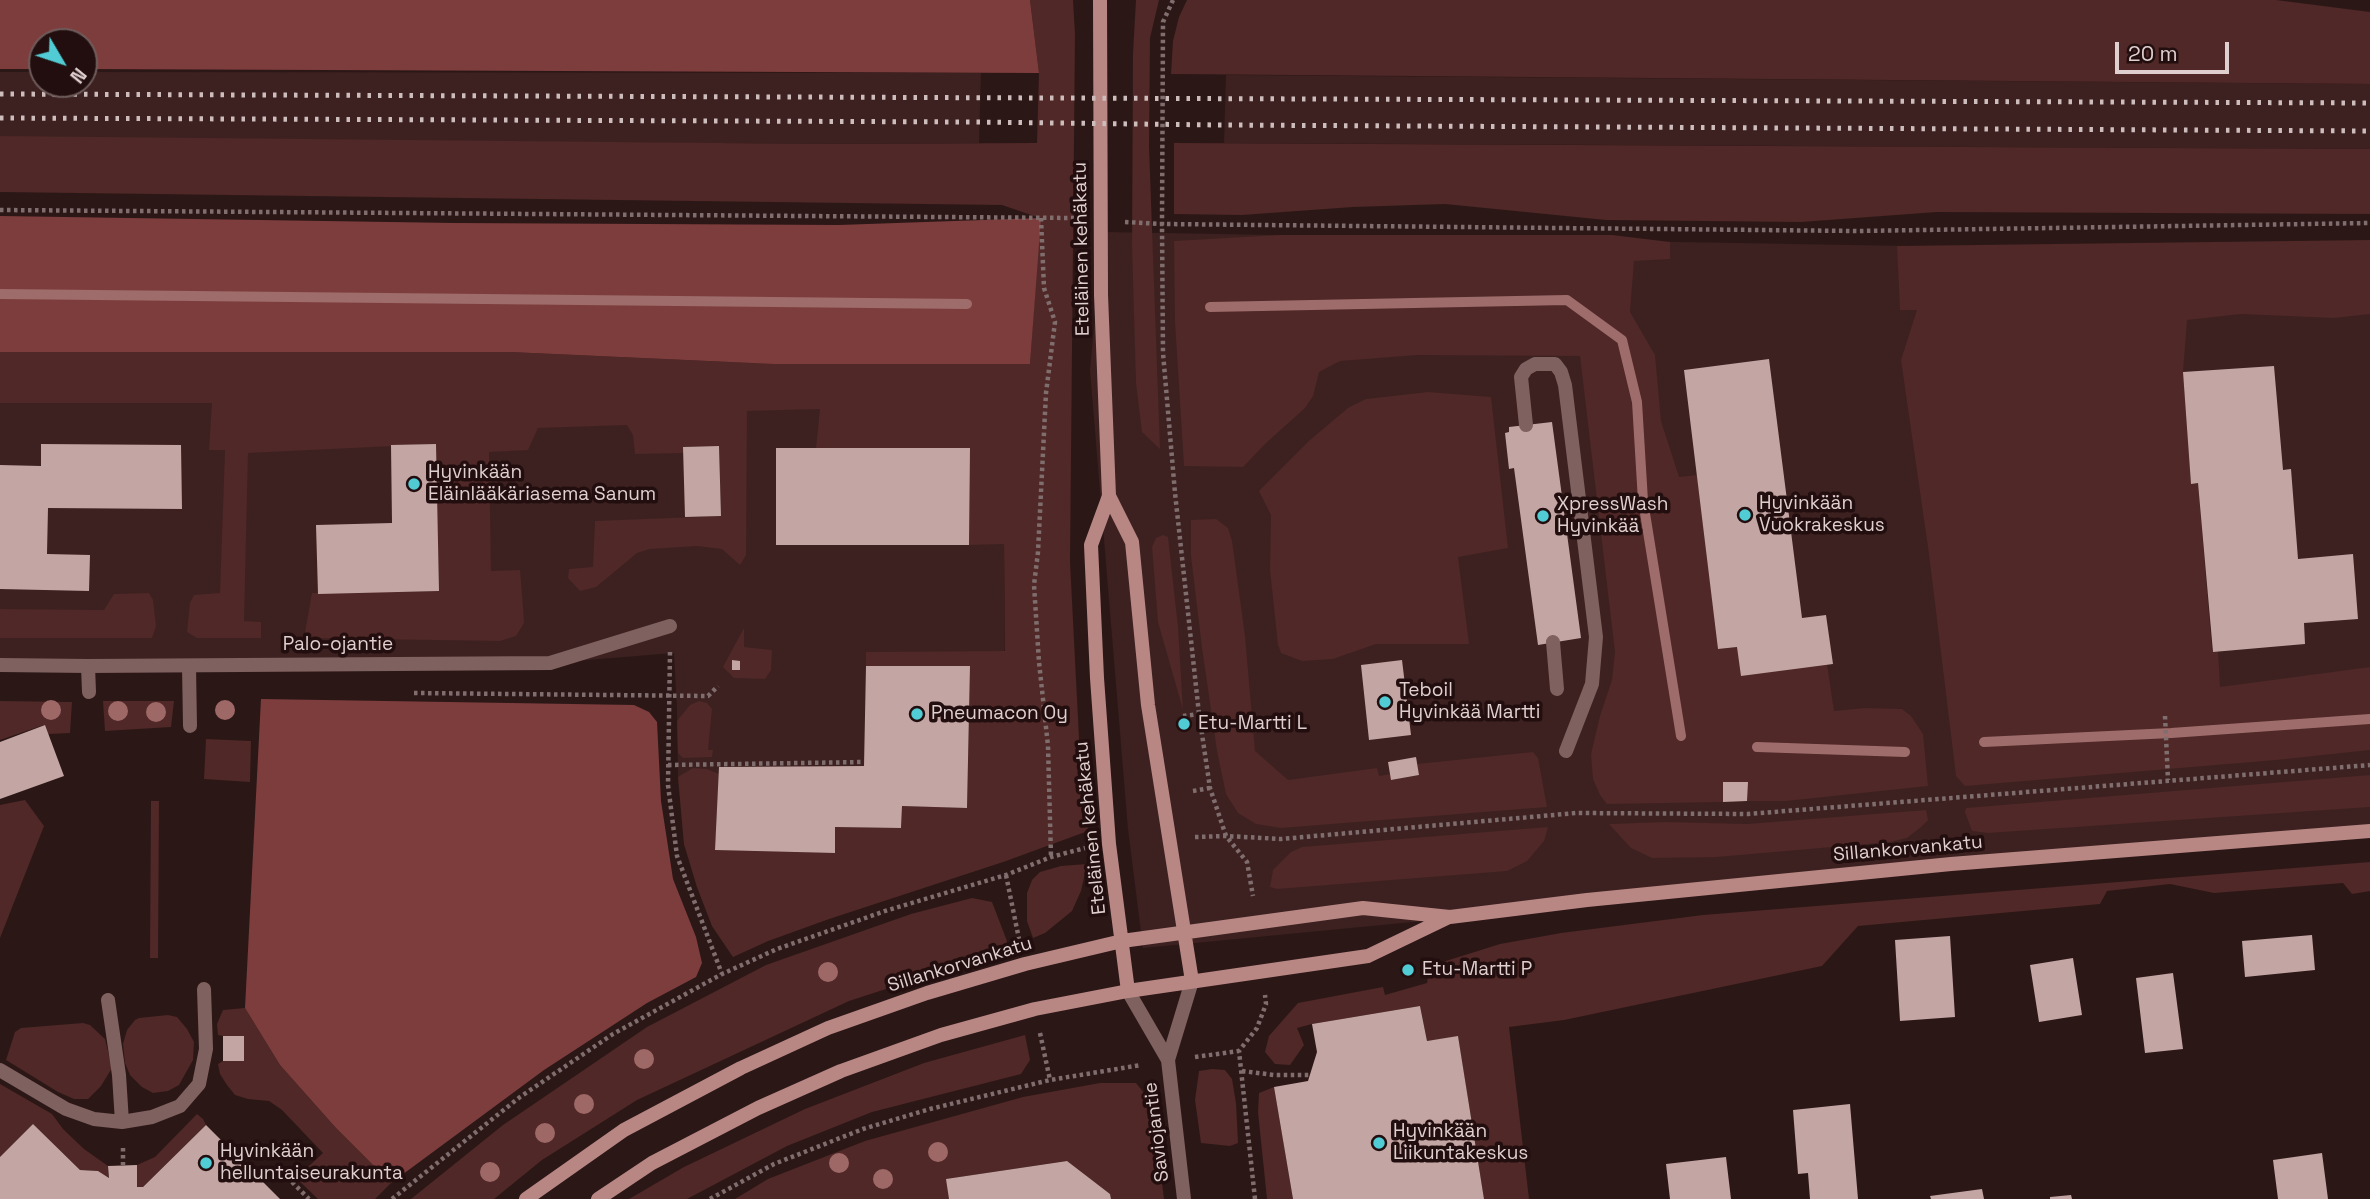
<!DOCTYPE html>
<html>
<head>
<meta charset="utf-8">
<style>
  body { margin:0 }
  #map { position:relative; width:2370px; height:1199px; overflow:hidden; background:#2c1717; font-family:"Space Grotesk",sans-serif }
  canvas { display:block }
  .north { position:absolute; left:28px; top:28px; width:70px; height:70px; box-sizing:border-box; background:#220e0e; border:2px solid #6e5c5b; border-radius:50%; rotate:129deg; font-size:19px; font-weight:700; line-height:28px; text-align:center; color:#dfd0cf }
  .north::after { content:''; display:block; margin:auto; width:24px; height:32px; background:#51ccd4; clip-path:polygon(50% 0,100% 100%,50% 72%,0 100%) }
  .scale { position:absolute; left:2115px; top:42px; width:114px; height:32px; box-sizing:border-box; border:4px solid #dfd0cf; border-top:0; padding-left:9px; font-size:21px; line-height:24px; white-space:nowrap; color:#dfd0cf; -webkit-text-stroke:5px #220e0e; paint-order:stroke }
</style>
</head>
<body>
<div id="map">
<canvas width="2370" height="1199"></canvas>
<div class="north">N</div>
<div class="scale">20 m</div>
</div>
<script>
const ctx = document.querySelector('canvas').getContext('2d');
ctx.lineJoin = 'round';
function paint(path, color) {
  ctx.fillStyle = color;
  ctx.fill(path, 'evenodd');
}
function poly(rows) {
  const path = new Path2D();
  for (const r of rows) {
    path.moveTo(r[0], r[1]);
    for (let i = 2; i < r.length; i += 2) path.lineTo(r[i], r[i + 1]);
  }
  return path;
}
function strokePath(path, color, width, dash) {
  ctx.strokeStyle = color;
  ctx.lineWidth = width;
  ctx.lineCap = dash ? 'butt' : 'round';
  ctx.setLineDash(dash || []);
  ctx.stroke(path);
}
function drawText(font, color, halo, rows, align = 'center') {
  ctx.font = font + ' "Space Grotesk",sans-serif';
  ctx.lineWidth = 7;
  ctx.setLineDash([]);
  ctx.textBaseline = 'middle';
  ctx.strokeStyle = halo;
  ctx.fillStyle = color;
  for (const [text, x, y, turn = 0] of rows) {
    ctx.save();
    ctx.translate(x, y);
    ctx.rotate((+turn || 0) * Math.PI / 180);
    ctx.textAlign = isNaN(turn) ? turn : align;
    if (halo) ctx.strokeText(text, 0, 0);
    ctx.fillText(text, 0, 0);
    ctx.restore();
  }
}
const built = poly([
  [0,72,42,72,42,84,84,84,84,72,981,73,979,143,822,144,0,138],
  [1226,75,2370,84,2370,149,1224,143],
  [1103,232,2370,254,2370,832,1587,900,1496,914,1143,948,1128,829,1090,370],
  [0,357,1003,364,1006,861,829,919,768,941,733,957,712,926,697,887,684,844,678,777,677,708,674,653,550,663,0,665]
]);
const green = poly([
  [1030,0,1073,0,1075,34,1070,562,1079,738,1088,831,1006,861,829,919,768,941,733,957,712,926,697,887,684,844,678,777,693,768,707,769,719,774,715,850,834,853,835,827,901,828,902,806,967,808,970,666,866,666,866,652,1005,651,1004,544,969,545,969,448,816,448,820,409,747,411,746,555,740,565,722,549,697,546,650,549,637,553,596,587,580,591,568,578,569,569,593,567,595,521,721,516,719,446,683,447,683,453,635,454,633,435,627,425,538,428,528,450,489,452,491,571,520,570,523,607,524,623,516,636,500,641,304,638,312,593,439,591,435,444,248,453,244,621,261,622,261,638,197,638,187,632,190,603,194,595,220,593,225,450,209,450,212,403,0,403,0,352,510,352,774,364,1030,364,1040,218,1002,205,0,192,0,136,822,144,1037,143,1039,73],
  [1136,0,1159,0,1150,38,1149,146,1160,449,1142,432,1136,383,1132,246,1133,53],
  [1187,0,2276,0,2370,12,2370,84,1171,74,1173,41,1179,17],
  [1174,143,2370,149,2370,214,1937,212,1801,222,1606,220,1445,204,1353,207,1242,215,1174,214],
  [1280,235,1612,235,1670,242,1670,259,1634,261,1630,312,1655,355,1661,421,1679,477,1697,475,1718,649,1737,647,1827,664,1834,711,1865,708,1902,709,1911,716,1923,734,1928,786,1786,801,1747,801,1747,782,1723,782,1723,802,1607,804,1600,795,1593,779,1591,754,1600,716,1612,680,1615,652,1580,356,1417,355,1340,361,1319,372,1313,396,1305,408,1266,443,1243,467,1184,466,1175,322,1174,241],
  [2370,240,2370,314,2334,318,2241,314,2187,320,2183,372,2191,483,2198,483,2212,651,2218,651,2220,687,2370,667,2370,750,2276,760,1965,786,1956,776,1929,554,1901,360,1917,310,1900,310,1897,246],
  [1428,392,1491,397,1508,548,1458,557,1469,644,1376,644,1333,659,1302,661,1281,653,1278,645,1270,570,1271,515,1259,491,1310,440,1348,408,1366,399],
  [1216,519,1228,528,1232,541,1245,636,1255,751,1288,780,1377,768,1379,776,1390,774,1392,780,1419,775,1417,764,1533,752,1538,758,1547,807,1281,828,1256,824,1238,813,1226,794,1217,751,1202,648,1191,556,1191,520],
  [1163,535,1168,537,1178,627,1183,710,1158,622,1152,547,1156,538],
  [149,593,153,600,156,626,152,638,0,638,0,609,104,610,114,594],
  [744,628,744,647,772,650,771,670,765,679,734,678,723,667],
  [0,701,72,702,70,733,48,734,44,725,0,740],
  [103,701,174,701,171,727,105,731],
  [699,701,707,703,712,709,708,750,713,750,712,757,683,758,678,753,677,721,690,705],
  [206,739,251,741,250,782,204,779],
  [2370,775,2370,807,1988,833,1972,831,1965,812,1966,808],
  [25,800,44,826,0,938,0,805],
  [151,801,159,801,158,958,150,958],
  [1926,810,1928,820,1921,827,1907,838,1890,842,1717,857,1652,858,1631,848,1609,824,1665,822,1747,824],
  [1548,827,1544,841,1527,861,1507,871,1277,889,1270,887,1273,870,1291,852,1302,847],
  [2370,862,2370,891,2352,894,2343,883,2214,893,2170,884,2107,891,2100,904,1858,926,1822,966,1564,1020,1509,1027,1529,1199,1484,1199,1458,1037,1427,1041,1420,1006,1312,1024,1297,1028,1304,1045,1290,1065,1275,1064,1265,1052,1269,1036,1298,1003,1383,987,1385,995,1427,983,1430,966,1500,944,1561,933,1703,915],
  [1087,864,1081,891,1072,911,1045,933,1033,938,1027,921,1027,893,1032,880,1040,872,1061,866],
  [972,898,992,902,1007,941,1006,950,849,1001,637,1100,542,1160,494,1199,411,1199,503,1125,647,1027,766,965,911,914],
  [245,1008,280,1065,336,1128,391,1183,375,1199,318,1199,296,1178,323,1153,282,1110,269,1101,248,1099,235,1095,227,1085,220,1074,218,1064,223,1061,244,1061,223,1036,218,1035,217,1024,223,1010],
  [168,1015,177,1017,187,1029,194,1042,193,1060,179,1085,168,1091,153,1093,142,1087,130,1075,125,1063,123,1044,127,1030,135,1020,139,1018],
  [83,1023,90,1025,105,1039,112,1068,101,1086,88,1099,74,1099,58,1092,6,1060,15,1032,21,1028],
  [1025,1035,1030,1060,1021,1074,872,1112,787,1146,687,1199,629,1199,684,1167,805,1109,924,1063],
  [1212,1069,1225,1070,1232,1079,1236,1103,1238,1143,1230,1146,1201,1143,1195,1100,1199,1071],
  [1100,1083,1136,1083,1148,1098,1155,1126,1164,1199,1111,1199,1110,1194,1066,1161,947,1179,949,1199,735,1199,768,1179,865,1141,1023,1097],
  [0,1084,52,1114,63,1129,84,1149,108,1166,109,1178,98,1171,80,1170,33,1124,0,1157],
  [1274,1087,1293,1199,1267,1199,1258,1112,1259,1093],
  [197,1114,203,1119,206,1125,143,1187,137,1187,137,1165,155,1157]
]);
const forest = poly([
  [0,0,1030,0,1039,73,84,69,84,42,42,42,42,69,0,69],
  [0,216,454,223,839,225,1041,218,1030,364,774,364,510,352,0,352],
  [261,699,634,705,649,712,657,722,661,801,673,879,696,937,702,963,696,977,647,1003,544,1070,391,1183,336,1128,280,1065,245,1008]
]);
const stream = poly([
  [0,294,967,304],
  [1210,307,1567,300,1622,340,1637,402,1643,501,1681,736],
  [1984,742,2171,733,2370,719],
  [1757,747,1905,752]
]);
const building = poly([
  [1769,359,1802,618,1826,615,1833,664,1741,676,1737,647,1718,649,1684,370],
  [2274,366,2283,470,2291,469,2298,559,2353,554,2358,619,2304,623,2305,644,2213,652,2198,483,2191,484,2183,372],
  [1552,422,1581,638,1538,645,1514,468,1509,469,1505,433,1509,432,1509,427],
  [41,444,181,445,182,509,48,508,47,554,90,555,89,591,0,589,0,465,41,466],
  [436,444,439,591,318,594,316,525,392,523,391,445],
  [719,446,721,516,685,517,683,447],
  [776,448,970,448,969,545,776,545],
  [732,660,740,661,740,670,732,670],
  [1402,660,1411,735,1369,740,1361,665],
  [866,666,970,666,967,808,902,806,901,828,835,827,835,853,715,850,719,767,864,766],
  [45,725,64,776,0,799,0,742],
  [1416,757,1419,775,1391,780,1388,762],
  [1723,782,1748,782,1747,801,1723,802],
  [2312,935,2315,970,2245,977,2242,941],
  [1950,936,1955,1017,1900,1021,1895,940],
  [2073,958,2082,1015,2039,1022,2030,965],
  [2173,973,2183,1049,2145,1053,2136,978],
  [1420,1006,1427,1041,1458,1036,1484,1199,1293,1199,1274,1087,1308,1081,1317,1052,1312,1024],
  [223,1036,244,1036,244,1061,223,1061],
  [1850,1104,1858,1199,1810,1199,1808,1173,1798,1174,1793,1110],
  [33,1124,80,1170,98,1171,109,1178,108,1166,137,1165,137,1187,143,1187,206,1125,280,1199,0,1199,0,1157],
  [2322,1153,2328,1199,2278,1199,2273,1160],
  [1726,1157,1731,1199,1670,1199,1666,1164],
  [1067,1161,1110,1194,1111,1199,949,1199,946,1179],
  [1982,1189,1984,1199,1931,1199,1930,1196],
  [2071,1195,2072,1199,2050,1199,2050,1197]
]);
const path = poly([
  [1173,0,1163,22,1162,224,1163,353,1175,493,1199,714,1210,788,1226,836,1247,862,1253,896],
  [0,210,1074,218],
  [1041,218,1044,288,1055,322,1046,393,1038,552,1034,585,1039,662,1048,746,1051,857],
  [1125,222,1162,224,1858,231,2370,223],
  [670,652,668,785,677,856,722,974],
  [414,693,708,696,718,686],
  [1183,716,1199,714],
  [2165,716,2168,780],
  [668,765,864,762],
  [1193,791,1210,788],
  [1195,837,1226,836,1281,839,1576,813,1748,814,2370,765],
  [1006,875,1019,939],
  [1040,1033,1050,1080],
  [1195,1057,1239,1051],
  [1242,1071,1274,1075,1310,1075],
  [123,1148,123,1165],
  [292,1182,309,1199],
  [392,1199,520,1097,613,1034,722,974,777,949,888,910,1006,875,1051,857,1085,848],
  [710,1199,774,1164,863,1129,930,1109,1050,1080,1141,1065],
  [1255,1199,1239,1051,1257,1028,1266,1004,1265,995]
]);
const lane = poly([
  [1526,425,1521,377,1526,369,1535,364,1555,364,1561,372,1565,385,1596,637,1592,684,1566,751],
  [1553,642,1557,689],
  [88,666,89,692],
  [189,666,190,726],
  [0,1070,66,1109,94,1119,122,1122,119,1075,108,1000],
  [122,1122,152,1117,180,1106,199,1084,206,1049,204,989]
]);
const street = poly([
  [0,665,88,666,550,663,670,626],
  [1128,991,1168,1060,1184,1199],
  [1168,1060,1192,981]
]);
const secondary = poly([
  [1100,0,1101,295,1109,496,1091,545,1097,678,1109,844,1128,991],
  [1109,496,1132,542,1148,705,1192,981],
  [526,1199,624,1130,741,1068,828,1028,927,993,1025,964,1122,941,1363,908,1450,917,1587,900,1951,864,2370,831],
  [598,1199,652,1163,758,1108,841,1071,941,1035,1035,1009,1128,991,1368,956,1449,917]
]);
const rail = poly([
  [0,94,2370,103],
  [0,118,972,122,1219,125,2370,131]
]);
const trees = [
  [51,710],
  [225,710],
  [118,711],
  [156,712],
  [828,972],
  [644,1059],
  [584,1104],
  [545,1133],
  [938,1152],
  [839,1163],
  [490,1172],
  [883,1179]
];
const markers = [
  [414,484,7,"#51ccd4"],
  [1745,515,7,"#51ccd4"],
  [1543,516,7,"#51ccd4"],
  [1385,702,7,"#51ccd4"],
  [917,714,7,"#51ccd4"],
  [1184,724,7,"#51ccd4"],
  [1408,970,7,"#51ccd4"],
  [1379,1143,7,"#51ccd4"],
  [206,1163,7,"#51ccd4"]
];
const streetNames = [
  ["Eteläinen kehäkatu",1082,249,-91],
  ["Palo-ojantie",338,645],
  ["Eteläinen kehäkatu",1091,828,-96],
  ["Sillankorvankatu",1908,849,-5],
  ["Sillankorvankatu",960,965,-17],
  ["Saviojantie",1157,1132,-97]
];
const poiNames = [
  ["Hyvinkään",428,473],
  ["Eläinlääkäriasema Sanum",428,495],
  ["Hyvinkään",1759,504],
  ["Vuokrakeskus",1759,526],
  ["XpressWash",1557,505],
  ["Hyvinkää",1557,527],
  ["Teboil",1399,691],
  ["Hyvinkää Martti",1399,713],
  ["Pneumacon Oy",931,714],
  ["Etu-Martti L",1198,724],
  ["Etu-Martti P",1422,970],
  ["Hyvinkään",1393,1132],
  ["Liikuntakeskus",1393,1154],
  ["Hyvinkään",220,1152],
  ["helluntaiseurakunta",220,1174]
];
paint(built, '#3c2120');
paint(green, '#4f2827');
paint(forest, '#7e3d3d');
strokePath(stream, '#9e6c6b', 10);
paint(building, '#c3a5a4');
strokePath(path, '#806e6e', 4.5, [3.5, 3.5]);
strokePath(lane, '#7f615f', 14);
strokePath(street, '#7f615f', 14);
strokePath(secondary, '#b88784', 14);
strokePath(rail, '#cdbdbc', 5, [3.5, 7]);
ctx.fillStyle = '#9e6867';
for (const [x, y] of trees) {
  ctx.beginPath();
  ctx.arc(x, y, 10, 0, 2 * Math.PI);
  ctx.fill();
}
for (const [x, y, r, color] of markers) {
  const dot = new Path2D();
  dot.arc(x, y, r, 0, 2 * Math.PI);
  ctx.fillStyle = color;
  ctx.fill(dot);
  strokePath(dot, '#220e0e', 2.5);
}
drawText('19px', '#dfd0cf', '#220e0e', streetNames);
drawText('19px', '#dfd0cf', '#220e0e', poiNames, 'left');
</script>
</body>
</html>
